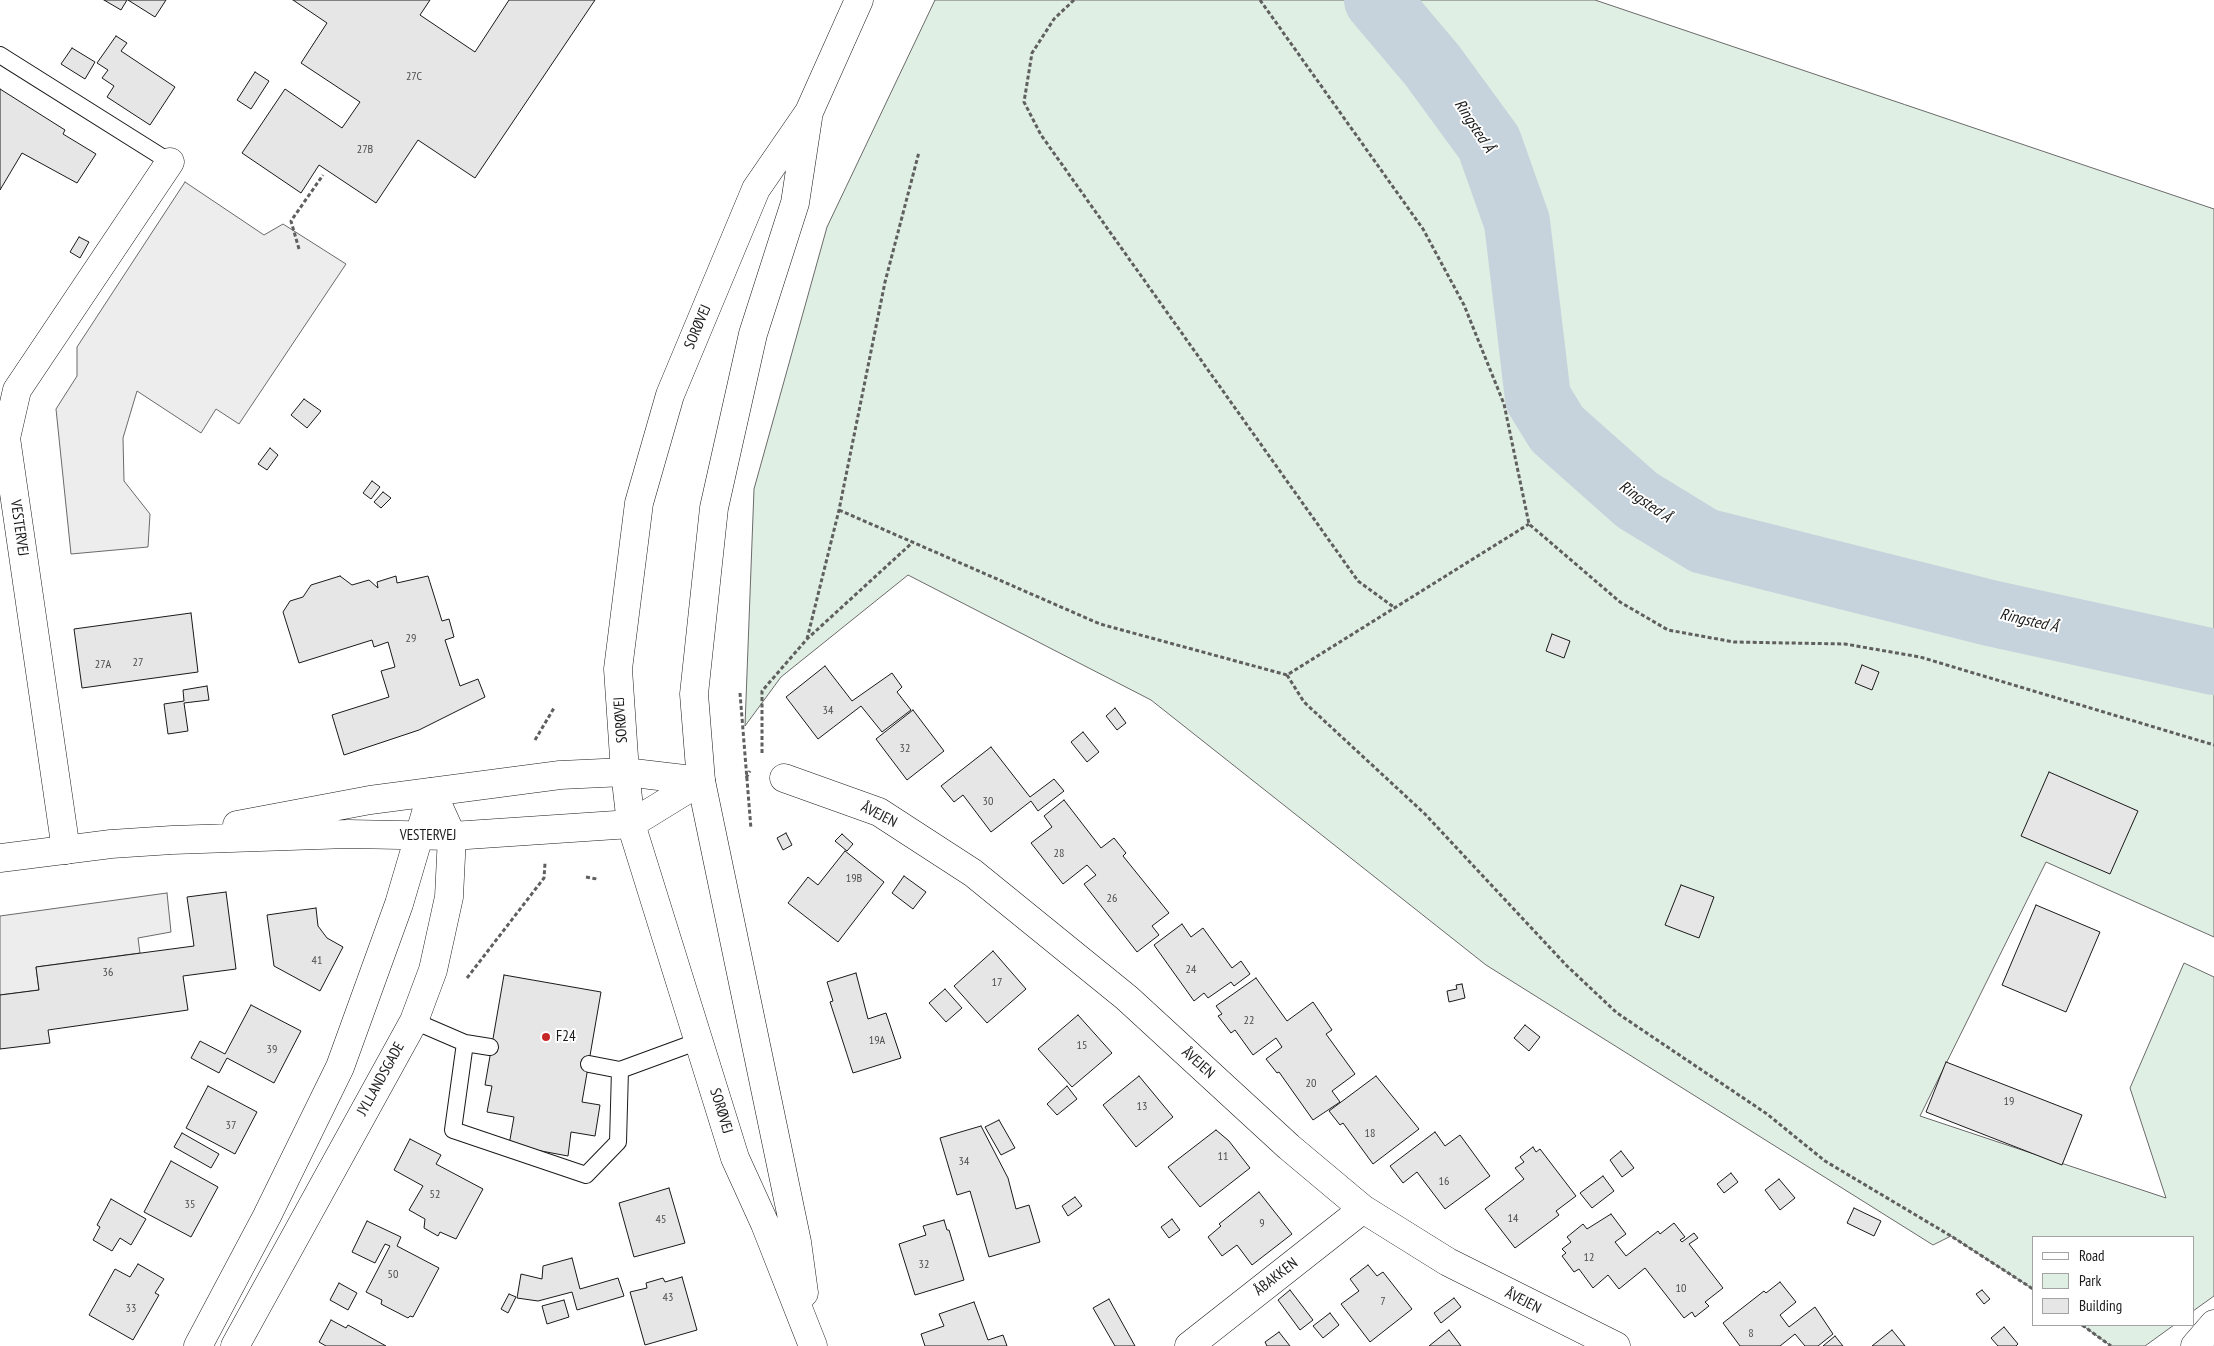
<!DOCTYPE html>
<html>
<head>
<meta charset="utf-8">
<style>
  body { margin:0 }
  #map { position:relative; width:2214px; height:1346px; overflow:hidden; background:#fff; font-family:"PT Sans Narrow",sans-serif }
  canvas { display:block }
  .legend { position:absolute; left:2032px; top:1236px; width:162px; height:90px; box-sizing:border-box; background:#fff; border:1px solid #a3a3a3; margin:0; padding:6px 9px; list-style:none; font-size:15px; color:#1a1a1a }
  .legend li { display:flex; align-items:center; gap:10px; height:25px }
  .legend b { width:25px; border:1px solid #a3a3a3 }
</style>
</head>
<body>
<div id="map">
<canvas width="2214" height="1346"></canvas>
<ul class="legend">
<li><b style="height:6px;background:#fff"></b>Road</li>
<li><b style="height:14px;background:#e0efe3"></b>Park</li>
<li><b style="height:14px;background:#e6e6e6"></b>Building</li>
</ul>
</div>
<script>
const ctx = document.querySelector('canvas').getContext('2d');
ctx.lineJoin = 'round';
function paint(path, color) {
  ctx.fillStyle = color;
  ctx.fill(path, 'evenodd');
}
function poly(rows) {
  const path = new Path2D();
  for (const r of rows) {
    path.moveTo(r[0], r[1]);
    for (let i = 2; i < r.length; i += 2) path.lineTo(r[i], r[i + 1]);
  }
  return path;
}
function strokePath(path, color, width, dash) {
  ctx.strokeStyle = color;
  ctx.lineWidth = width;
  ctx.lineCap = dash ? 'butt' : 'round';
  ctx.setLineDash(dash || []);
  ctx.stroke(path);
}
function drawText(font, color, halo, rows, align = 'center') {
  ctx.font = font + ' "PT Sans Narrow",sans-serif';
  ctx.lineWidth = 4;
  ctx.setLineDash([]);
  ctx.textBaseline = 'middle';
  ctx.strokeStyle = halo;
  ctx.fillStyle = color;
  for (const [text, x, y, turn = 0] of rows) {
    ctx.save();
    ctx.translate(x, y);
    ctx.rotate((+turn || 0) * Math.PI / 180);
    ctx.textAlign = isNaN(turn) ? turn : align;
    if (halo) ctx.strokeText(text, 0, 0);
    ctx.fillText(text, 0, 0);
    ctx.restore();
  }
}
const green = poly([
  [935,0,1595,0,2214,209,2214,937,2046,862,1920,1116,2166,1198,2130,1088,2184,963,2214,977,2214,1296,2193,1311,2193,1237,2033,1237,2033,1289,1951,1236,1933,1245,1486,965,1151,700,908,575,781,677,745,726,754,489,827,227,935,0],
  [2082,1325,2174,1325,2145,1346,2111,1346,2082,1325]
]);
const parking = poly([
  [185,182,264,235,283,224,346,264,239,424,216,409,201,433,137,391,123,438,124,481,150,514,148,547,71,554,56,409,77,376,77,347,185,182],
  [167,893,171,932,138,938,140,953,36,967,39,990,0,995,0,916,167,893]
]);
const river = poly([
  [1377,0,1432,65,1489,143,1517,222,1538,398,1557,429,1637,500,1704,541,1990,613,2214,662]
]);
const building = poly([
  [104,0,127,0,121,10,104,0],
  [128,0,166,0,155,17,128,0],
  [293,0,430,0,420,15,475,52,509,0,595,0,475,178,418,140,376,203,319,165,301,193,242,153,285,89,342,128,360,102,301,63,327,23,293,0],
  [116,36,127,43,121,51,175,87,150,125,107,97,114,86,102,78,108,70,97,63,116,36],
  [72,48,95,62,85,79,61,64,72,48],
  [255,72,269,81,251,109,237,100,255,72],
  [0,89,65,130,63,134,96,154,77,183,22,153,0,190,0,89],
  [79,237,89,242,80,258,70,252,79,237],
  [304,399,321,411,307,428,291,415,304,399],
  [270,448,278,455,267,470,258,464,270,448],
  [372,481,380,487,371,499,363,493,372,481],
  [383,492,391,498,381,508,374,502,383,492],
  [340,576,352,585,369,580,378,588,377,582,396,576,397,583,428,576,442,621,449,619,454,637,445,640,460,686,478,679,485,697,419,730,344,755,332,715,389,697,381,671,395,667,388,642,374,647,372,640,299,663,283,612,290,601,303,597,311,585,340,576],
  [191,613,198,672,82,688,74,629,191,613],
  [1552,634,1570,641,1564,658,1546,651,1552,634],
  [1862,665,1879,672,1872,690,1855,683,1862,665],
  [825,666,852,701,892,673,902,687,897,692,911,710,882,732,861,706,818,739,786,697,825,666],
  [207,686,209,700,184,703,188,731,168,734,164,704,184,701,183,690,207,686],
  [1115,708,1126,723,1117,730,1106,716,1115,708],
  [913,710,944,751,907,780,876,739,913,710],
  [1083,732,1099,752,1087,762,1071,742,1083,732],
  [991,747,1030,797,1054,779,1064,791,1038,811,1031,801,991,832,963,795,954,802,941,786,991,747],
  [2049,772,2138,811,2110,874,2021,836,2049,772],
  [1064,800,1101,848,1114,838,1126,853,1123,856,1169,913,1152,926,1159,935,1137,952,1084,884,1096,875,1087,865,1063,884,1031,843,1052,827,1044,816,1064,800],
  [786,833,792,845,783,850,777,838,786,833],
  [842,834,853,844,847,851,835,841,842,834],
  [845,851,884,882,838,942,788,903,808,877,818,885,845,851],
  [904,876,926,892,913,909,892,893,904,876],
  [1681,885,1714,897,1699,938,1665,925,1681,885],
  [226,892,236,969,183,976,188,1010,48,1030,50,1043,0,1049,0,995,39,990,36,967,194,946,187,897,226,892],
  [2036,905,2100,932,2066,1012,2002,985,2036,905],
  [316,908,318,926,327,938,343,947,320,991,274,966,267,915,316,908],
  [1182,924,1191,937,1203,928,1232,968,1241,961,1250,974,1234,986,1231,982,1208,998,1204,993,1194,1001,1154,945,1182,924],
  [993,951,1026,989,987,1023,954,986,993,951],
  [856,973,868,1019,886,1013,901,1058,853,1073,830,1002,833,1001,827,982,856,973],
  [504,975,601,992,582,1102,600,1105,595,1136,571,1132,568,1156,509,1145,514,1117,487,1112,492,1086,485,1085,504,975],
  [1256,978,1287,1021,1313,1002,1332,1030,1326,1034,1355,1074,1332,1091,1340,1102,1313,1120,1279,1072,1277,1073,1266,1059,1282,1047,1276,1038,1253,1055,1235,1030,1231,1033,1218,1016,1222,1014,1216,1006,1256,978],
  [1462,984,1465,998,1449,1002,1447,991,1457,989,1456,985,1462,984],
  [945,989,962,1008,946,1022,929,1003,945,989],
  [251,1005,301,1031,274,1083,227,1058,219,1073,191,1058,200,1041,225,1054,251,1005],
  [1078,1015,1112,1053,1072,1087,1038,1049,1078,1015],
  [1525,1025,1540,1037,1529,1051,1514,1038,1525,1025],
  [1946,1062,2082,1115,2062,1165,1926,1112,1946,1062],
  [1139,1076,1173,1117,1136,1147,1103,1105,1139,1076],
  [1376,1076,1419,1129,1373,1164,1343,1123,1340,1125,1329,1111,1376,1076],
  [208,1086,257,1112,235,1154,186,1128,208,1086],
  [1067,1086,1077,1099,1057,1115,1047,1104,1067,1086],
  [999,1120,1015,1148,1001,1155,985,1127,999,1120],
  [981,1126,1008,1178,1016,1209,1029,1205,1040,1242,989,1257,970,1191,957,1195,940,1138,981,1126],
  [1216,1130,1229,1141,1250,1168,1200,1207,1168,1167,1216,1130],
  [1435,1132,1445,1146,1460,1135,1490,1176,1445,1209,1417,1172,1403,1183,1390,1166,1435,1132],
  [182,1133,219,1154,211,1168,174,1147,182,1133],
  [410,1139,441,1155,436,1164,483,1189,456,1239,440,1232,438,1236,424,1228,425,1219,409,1210,423,1186,394,1170,410,1139],
  [1533,1147,1536,1152,1540,1149,1576,1196,1556,1211,1559,1215,1515,1248,1485,1209,1524,1179,1515,1168,1524,1162,1520,1157,1533,1147],
  [1621,1151,1634,1168,1622,1177,1610,1160,1621,1151],
  [171,1161,218,1187,191,1237,144,1212,171,1161],
  [1731,1173,1738,1182,1724,1193,1717,1184,1731,1173],
  [1603,1176,1614,1191,1592,1208,1580,1193,1603,1176],
  [1779,1179,1795,1198,1780,1210,1765,1190,1779,1179],
  [669,1188,685,1243,634,1257,619,1203,669,1188],
  [1259,1192,1292,1234,1252,1265,1237,1245,1222,1256,1208,1237,1221,1226,1219,1224,1259,1192],
  [1075,1197,1082,1206,1068,1216,1062,1206,1075,1197],
  [111,1199,146,1219,131,1245,120,1238,112,1251,93,1240,100,1227,97,1225,111,1199],
  [1854,1208,1881,1221,1874,1236,1847,1223,1854,1208],
  [1611,1214,1626,1234,1615,1242,1626,1256,1658,1231,1660,1234,1674,1223,1685,1237,1680,1240,1682,1242,1694,1233,1698,1238,1689,1244,1723,1288,1705,1302,1709,1306,1695,1317,1692,1312,1684,1318,1645,1268,1619,1289,1608,1275,1593,1288,1579,1269,1574,1272,1562,1256,1566,1253,1562,1249,1571,1242,1567,1237,1583,1224,1587,1229,1611,1214],
  [1172,1219,1180,1230,1169,1238,1161,1227,1172,1219],
  [944,1220,947,1230,949,1230,964,1280,915,1295,899,1244,926,1235,923,1226,944,1220],
  [367,1221,401,1237,397,1246,439,1268,413,1317,410,1316,408,1318,381,1304,382,1300,366,1292,390,1246,385,1244,375,1263,352,1252,367,1221],
  [572,1258,580,1289,618,1278,624,1296,577,1310,572,1292,538,1301,517,1298,521,1274,542,1279,543,1266,572,1258],
  [138,1264,164,1279,155,1293,159,1295,133,1340,89,1315,115,1269,130,1277,138,1264],
  [1368,1265,1377,1276,1383,1272,1412,1309,1370,1342,1341,1304,1359,1291,1350,1279,1368,1265],
  [682,1277,697,1330,645,1345,630,1292,647,1288,646,1283,663,1278,665,1282,682,1277],
  [1780,1282,1796,1302,1780,1315,1789,1327,1815,1307,1833,1334,1818,1346,1805,1346,1795,1334,1780,1346,1740,1346,1723,1323,1764,1291,1766,1293,1780,1282],
  [339,1283,357,1293,348,1310,330,1300,339,1283],
  [1290,1290,1313,1320,1300,1330,1278,1300,1290,1290],
  [1982,1290,1990,1299,1984,1304,1976,1294,1982,1290],
  [509,1294,516,1297,508,1313,501,1309,509,1294],
  [1454,1298,1461,1307,1441,1323,1434,1313,1454,1298],
  [1109,1299,1135,1346,1115,1346,1093,1308,1109,1299],
  [564,1300,569,1317,547,1324,542,1306,564,1300],
  [974,1302,988,1340,1003,1335,1007,1346,925,1346,921,1334,944,1326,939,1314,974,1302],
  [1330,1313,1339,1325,1323,1338,1313,1326,1330,1313],
  [331,1320,346,1328,348,1325,386,1346,326,1346,319,1342,331,1320],
  [2004,1327,2018,1344,2016,1346,1998,1346,1991,1338,2004,1327],
  [1449,1330,1461,1346,1429,1346,1449,1330],
  [1892,1330,1905,1346,1872,1346,1892,1330],
  [1279,1332,1290,1346,1267,1346,1265,1342,1279,1332],
  [1835,1336,1843,1346,1823,1346,1835,1336]
]);
const path = poly([
  [1074,0,1054,19,1032,53,1024,102,1041,135,1358,581,1395,608],
  [1260,0,1423,229,1464,305,1504,404,1529,524,1620,602,1668,630,1734,642,1845,644,1920,657,2214,745],
  [299,249,291,221,323,175],
  [839,510,1100,624,1287,675,1529,524],
  [807,639,839,510,885,282,919,152],
  [1287,675,1304,702,1425,814,1567,966,1617,1013,1767,1114,1825,1161,1951,1236,2033,1289],
  [740,693,751,829],
  [535,740,554,708],
  [762,753,762,691,807,639,913,542],
  [746,778,750,771],
  [586,877,597,879],
  [467,978,544,878,545,863],
  [2082,1325,2111,1346]
]);
const service = poly([
  [0,55,170,162],
  [414,1021,465,1043,453,1130,586,1175,618,1142,620,1070,699,1041],
  [465,1043,490,1047],
  [589,1064,620,1070]
]);
const minor = poly([
  [784,778,879,812,973,873,1127,998,1289,1147,1363,1209,1448,1262,1616,1346],
  [66,850,6,438,17,390,170,162],
  [1189,1346,1363,1209],
  [2195,1346,2214,1324]
]);
const tertiary = poly([
  [625,772,631,824,735,1158,765,1224,813,1346],
  [701,781,797,1242,804,1293],
  [198,1346,267,1216,340,1067,399,904,432,792],
  [235,1346,414,1021,433,970,449,897,452,836,432,792]
]);
const secondary = poly([
  [625,772,618,669,639,503,670,395,756,189,809,112,859,0],
  [701,781,694,694,714,508,753,334,795,203,808,118],
  [237,825,370,800,560,775,625,772,701,781],
  [0,858,111,844,172,840,348,834,452,836,631,824,701,781]
]);
const markers = [
  [546,1037,5,"#c62828"]
];
const numberNames = [
  ["27C",414,77],
  ["27B",365,150],
  ["29",411,639],
  ["27",138,663],
  ["27A",103,665],
  ["34",828,711],
  ["32",905,749],
  ["30",988,802],
  ["28",1059,854],
  ["19B",854,879],
  ["26",1112,899],
  ["41",317,961],
  ["24",1191,970],
  ["36",108,973],
  ["17",997,983],
  ["22",1249,1021],
  ["19A",877,1041],
  ["15",1082,1046],
  ["39",272,1050],
  ["20",1311,1084],
  ["19",2009,1102],
  ["13",1142,1107],
  ["37",231,1126],
  ["18",1370,1134],
  ["11",1223,1157],
  ["34",964,1162],
  ["16",1444,1182],
  ["52",435,1195],
  ["35",190,1205],
  ["14",1513,1219],
  ["45",661,1220],
  ["9",1262,1224],
  ["12",1589,1258],
  ["32",924,1265],
  ["50",393,1275],
  ["10",1681,1289],
  ["43",668,1298],
  ["7",1383,1302],
  ["33",131,1309],
  ["8",1751,1334]
];
const streetNames = [
  ["SORØVEJ",698,327,-67],
  ["VESTERVEJ",19,528,82],
  ["SORØVEJ",621,720,-94],
  ["ÅVEJEN",879,815,27],
  ["VESTERVEJ",428,836],
  ["ÅVEJEN",1198,1063,42],
  ["JYLLANDSGADE",381,1079,-61],
  ["SORØVEJ",721,1111,73],
  ["ÅBAKKEN",1276,1277,-38],
  ["ÅVEJEN",1523,1301,27]
];
const poiNames = [
  ["F24",556,1037]
];
const waterNames = [
  ["Ringsted Å",1474,126,57],
  ["Ringsted Å",1645,502,35],
  ["Ringsted Å",2029,621,13]
];
paint(green, '#e0efe3');
strokePath(green, '#6a6a6a', 1);
paint(parking, '#ededed');
strokePath(parking, '#6a6a6a', 1);
strokePath(river, '#c6d2dc', 66);
paint(building, '#e6e6e6');
strokePath(building, '#1a1a1a', 1);
strokePath(service, '#1a1a1a', 18);
strokePath(minor, '#1a1a1a', 29);
strokePath(tertiary, '#1a1a1a', 29);
strokePath(secondary, '#1a1a1a', 29);
strokePath(path, '#5f5f5f', 3, [4, 2.5]);
strokePath(service, '#fff', 16);
strokePath(minor, '#fff', 28);
strokePath(tertiary, '#fff', 28);
strokePath(secondary, '#fff', 28);
for (const [x, y, r, color] of markers) {
  const dot = new Path2D();
  dot.arc(x, y, r, 0, 2 * Math.PI);
  ctx.fillStyle = color;
  ctx.fill(dot);
  strokePath(dot, '#fff', 2);
}
drawText('12px', '#4d4d4d', null, numberNames);
drawText('15px', '#1a1a1a', '#fff', streetNames);
drawText('15px', '#1a1a1a', '#fff', poiNames, 'left');
drawText('italic 16px', '#1a1a1a', '#fff', waterNames);
</script>
</body>
</html>
